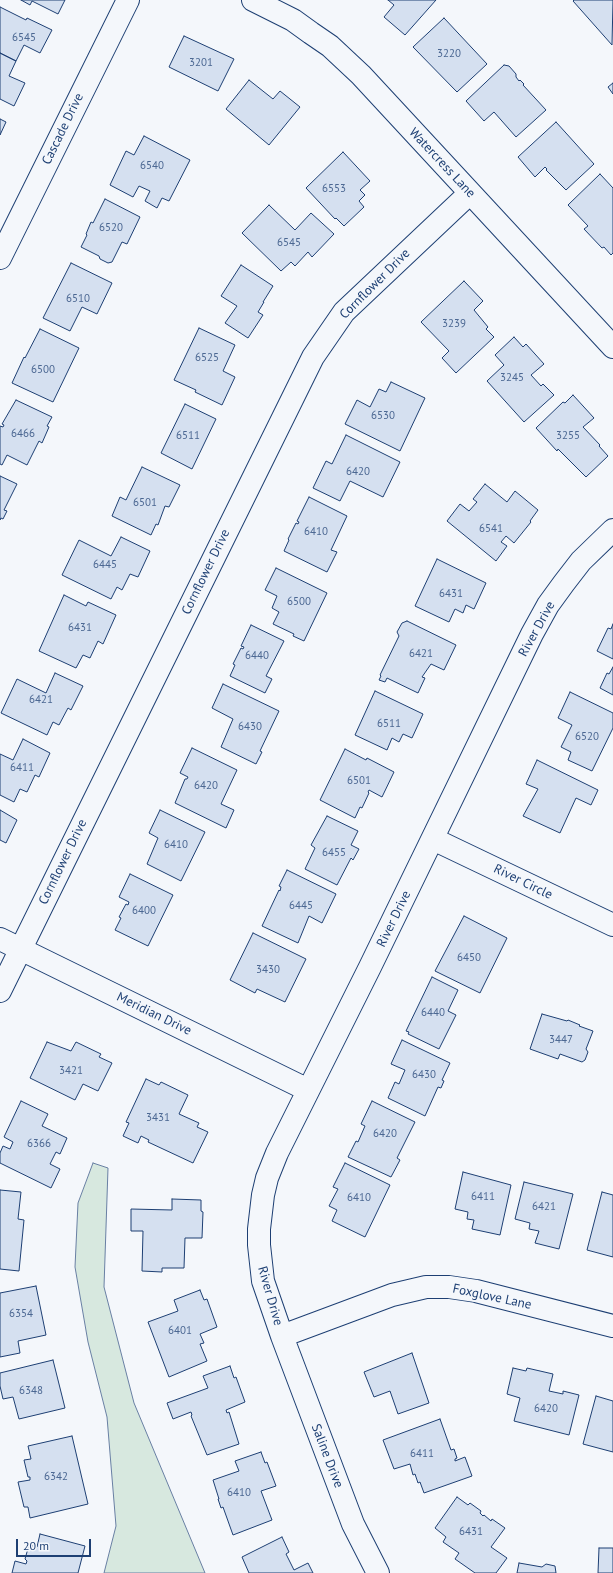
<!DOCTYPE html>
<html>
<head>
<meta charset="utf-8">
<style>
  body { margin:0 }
  #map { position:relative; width:613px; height:1573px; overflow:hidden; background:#f4f7fb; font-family:"PT Sans",sans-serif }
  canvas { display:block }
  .scale { position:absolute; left:16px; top:1539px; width:75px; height:18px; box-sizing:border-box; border:2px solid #1d3f73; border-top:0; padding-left:5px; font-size:12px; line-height:14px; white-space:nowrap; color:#1d3f73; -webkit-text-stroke:3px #f4f7fb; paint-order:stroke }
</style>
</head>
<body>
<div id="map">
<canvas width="613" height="1573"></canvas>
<div class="scale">20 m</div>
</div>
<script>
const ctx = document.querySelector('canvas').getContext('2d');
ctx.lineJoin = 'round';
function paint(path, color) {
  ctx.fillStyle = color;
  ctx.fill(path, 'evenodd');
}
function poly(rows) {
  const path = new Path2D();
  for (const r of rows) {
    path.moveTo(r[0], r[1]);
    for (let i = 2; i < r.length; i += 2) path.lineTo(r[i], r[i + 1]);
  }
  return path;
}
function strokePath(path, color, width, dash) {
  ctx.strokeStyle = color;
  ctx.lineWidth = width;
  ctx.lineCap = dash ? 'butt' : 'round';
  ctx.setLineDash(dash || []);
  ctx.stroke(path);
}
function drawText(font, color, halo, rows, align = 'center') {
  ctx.font = font + ' "PT Sans",sans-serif';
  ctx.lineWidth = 3;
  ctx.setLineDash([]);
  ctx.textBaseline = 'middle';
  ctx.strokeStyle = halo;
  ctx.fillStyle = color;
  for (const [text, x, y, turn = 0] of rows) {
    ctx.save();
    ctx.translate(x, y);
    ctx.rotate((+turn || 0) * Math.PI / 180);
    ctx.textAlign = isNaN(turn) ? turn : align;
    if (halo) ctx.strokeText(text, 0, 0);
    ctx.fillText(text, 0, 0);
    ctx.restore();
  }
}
const green = poly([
  [93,1163,108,1168,104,1287,134,1403,205,1573,104,1573,116,1526,107,1417,88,1342,75,1267,78,1203,93,1163]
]);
const building = poly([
  [21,0,65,0,58,14,32,1,30,5,21,0],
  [388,0,436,0,405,35,384,17,394,5,388,0],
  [574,0,613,0,612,45,573,1,574,0],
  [0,7,26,20,27,18,52,30,40,53,24,45,16,61,0,53,0,7],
  [444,18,487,64,457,92,413,47,444,18],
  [184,36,234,59,218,91,169,67,184,36],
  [0,53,16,61,9,76,25,83,14,106,0,99,0,53],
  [504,65,509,66,516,74,516,77,519,81,520,80,524,84,523,85,546,110,516,137,494,112,484,121,466,101,504,65],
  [249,80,273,99,280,91,300,107,269,145,226,109,249,80],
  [613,83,613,94,608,87,613,83],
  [0,119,6,122,0,135,0,119],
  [556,122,594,164,566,190,546,170,547,169,545,167,535,177,518,157,556,122],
  [144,136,190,160,169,201,162,198,157,208,145,201,150,191,139,186,133,197,110,185,126,151,134,155,144,136],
  [343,152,370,181,360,190,365,195,359,201,364,207,344,226,336,218,335,219,306,188,343,152],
  [600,174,613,188,613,253,611,255,604,247,602,248,584,229,588,226,568,205,600,174],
  [105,199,140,217,127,244,122,242,112,262,108,263,100,259,99,256,81,247,87,235,86,234,91,222,93,223,105,199],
  [269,205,295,230,311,213,334,234,312,257,308,252,295,266,291,262,281,271,242,233,269,205],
  [71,263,112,283,97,314,82,307,70,331,43,318,71,263],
  [241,265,273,286,263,302,264,302,258,312,263,315,248,338,225,323,237,306,221,296,241,265],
  [464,281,483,301,474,310,488,327,486,329,494,337,456,373,442,358,449,351,421,322,464,281],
  [199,328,235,345,223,371,235,377,222,405,195,392,196,390,174,380,199,328],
  [40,329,79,348,53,402,12,383,24,357,25,358,40,329],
  [514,337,523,347,526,344,544,364,531,375,541,386,543,384,554,395,524,422,487,381,504,365,495,355,514,337],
  [391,382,425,398,400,451,345,424,357,400,370,407,379,389,386,392,391,382],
  [573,395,594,418,583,427,600,445,599,446,608,456,586,477,558,449,557,451,536,428,563,402,565,403,573,395],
  [16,400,52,417,47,426,49,427,42,443,39,441,27,465,7,455,2,465,0,464,0,426,3,427,4,425,2,424,16,400],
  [185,404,216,419,192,469,161,453,185,404],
  [346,435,400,462,383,497,350,481,340,501,313,488,326,461,332,464,346,435],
  [142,467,180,485,169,507,165,506,158,525,156,524,151,535,112,516,120,497,126,500,142,467],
  [0,476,17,484,4,510,7,511,3,519,1,518,0,520,0,476],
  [485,484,507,502,515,491,538,510,530,521,531,522,514,543,506,536,501,542,507,546,496,561,447,521,460,504,469,511,477,502,473,499,485,484],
  [309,497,347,516,331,550,337,552,327,572,284,551,289,540,288,539,296,523,298,524,299,522,297,521,309,497],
  [121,537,150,551,138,577,130,574,122,590,117,587,111,599,62,575,79,540,111,556,121,537],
  [437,559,486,583,474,609,466,605,463,613,455,609,449,622,415,606,437,559],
  [276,568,327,593,304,641,293,636,294,634,273,624,279,612,272,608,277,596,265,590,276,568],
  [64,595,86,606,88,602,116,615,103,644,98,641,90,658,83,655,76,668,39,651,64,595],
  [407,621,456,645,444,670,431,664,422,677,425,678,418,693,387,678,385,682,379,680,381,676,380,675,399,636,397,632,402,623,407,621],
  [613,624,613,659,597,651,608,628,611,629,613,624],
  [251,625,284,641,266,676,272,679,265,693,230,676,235,665,233,664,241,648,243,649,244,647,241,646,251,625],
  [613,667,613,695,600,688,607,673,609,674,613,667],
  [55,673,83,686,71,710,68,708,59,725,53,722,47,735,1,713,17,679,46,693,55,673],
  [223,684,279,711,260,751,262,752,256,764,221,747,233,719,212,708,223,684],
  [375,691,423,714,412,738,403,734,399,742,392,738,387,750,355,735,375,691],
  [570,692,613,713,613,728,592,771,568,760,571,752,561,747,572,725,558,718,570,692],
  [23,739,50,753,39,777,35,775,27,792,20,789,14,802,0,795,0,754,13,760,23,739],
  [192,748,237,770,221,804,234,810,226,828,175,803,185,779,187,779,188,777,180,773,192,748],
  [345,749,366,760,367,758,394,772,382,797,369,790,368,792,369,793,362,808,360,807,355,818,320,800,345,749],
  [537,760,598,790,591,805,576,798,560,833,523,816,538,789,526,784,537,760],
  [0,810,17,820,6,843,0,840,0,810],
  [160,810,205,832,181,881,147,864,158,838,149,833,160,810],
  [327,816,358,831,351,845,359,849,353,860,351,858,337,885,305,869,315,848,311,845,327,816],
  [287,870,336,894,322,923,309,916,298,943,262,926,279,890,280,891,281,887,279,886,287,870],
  [130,874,173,895,148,946,115,930,121,918,119,917,126,904,128,905,129,902,119,897,130,874],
  [464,916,507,938,480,993,435,971,464,916],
  [253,933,306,959,285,1002,257,989,255,993,230,980,253,933],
  [432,977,458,990,448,1011,456,1015,439,1049,408,1034,409,1032,406,1031,432,977],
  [542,1014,567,1021,568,1020,580,1025,579,1026,593,1031,586,1049,588,1052,585,1060,582,1062,560,1054,558,1059,530,1049,542,1014],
  [402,1040,450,1063,442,1080,444,1081,441,1088,438,1087,425,1116,388,1098,395,1082,399,1084,405,1070,391,1064,402,1040],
  [47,1042,71,1051,76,1042,101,1054,99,1057,112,1063,98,1091,83,1084,75,1100,30,1078,47,1042],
  [146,1079,159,1085,161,1082,188,1095,179,1114,199,1123,197,1127,208,1132,193,1163,148,1142,149,1140,141,1136,138,1143,123,1136,129,1123,126,1122,146,1079],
  [21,1101,48,1114,42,1126,67,1138,60,1154,56,1152,50,1164,60,1169,51,1188,0,1163,0,1153,3,1146,10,1149,13,1142,4,1137,21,1101],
  [372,1101,415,1122,397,1158,400,1160,391,1177,348,1157,356,1141,358,1142,365,1126,361,1124,372,1101],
  [345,1163,390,1185,365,1237,332,1221,337,1210,329,1206,338,1189,333,1187,345,1163],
  [463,1172,511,1185,500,1235,472,1229,474,1220,467,1219,468,1212,455,1209,463,1172],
  [524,1182,573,1194,559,1249,535,1243,539,1231,529,1229,530,1223,515,1219,524,1182],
  [0,1190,21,1192,18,1219,24,1220,19,1271,0,1269,0,1190],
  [602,1192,613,1195,613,1257,587,1250,602,1192],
  [172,1199,201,1200,201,1211,203,1212,202,1238,185,1238,184,1268,162,1268,162,1272,142,1271,143,1231,131,1231,131,1209,172,1210,172,1199],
  [36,1286,46,1335,18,1341,20,1353,0,1357,0,1293,36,1286],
  [200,1290,204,1300,207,1299,217,1327,200,1334,204,1343,200,1344,207,1361,169,1377,148,1322,178,1311,174,1300,200,1290],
  [412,1353,429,1403,398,1414,390,1391,374,1397,364,1372,412,1353],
  [53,1360,65,1408,19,1419,13,1397,3,1399,0,1386,0,1373,53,1360],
  [230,1366,234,1378,236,1377,245,1402,226,1410,227,1413,229,1412,239,1444,207,1455,191,1416,192,1415,191,1412,173,1419,167,1403,208,1388,203,1376,230,1366],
  [513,1368,526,1371,527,1368,553,1374,549,1391,563,1394,563,1391,579,1395,569,1435,514,1421,520,1398,507,1394,513,1368],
  [596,1396,613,1401,613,1452,583,1444,596,1396],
  [440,1419,451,1450,454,1449,457,1458,455,1459,455,1461,465,1457,472,1476,424,1493,420,1482,418,1483,415,1474,413,1475,410,1464,394,1469,383,1440,440,1419],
  [72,1436,88,1504,30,1518,28,1507,24,1507,18,1482,30,1480,30,1477,28,1477,24,1460,31,1459,28,1446,72,1436],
  [261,1452,265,1463,267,1462,276,1486,261,1491,272,1520,233,1535,223,1507,221,1508,218,1499,219,1499,213,1480,239,1471,235,1461,261,1452],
  [457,1497,468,1505,470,1503,481,1511,480,1513,483,1516,484,1515,491,1521,492,1519,505,1528,491,1547,507,1558,496,1573,475,1573,455,1559,459,1553,443,1542,446,1537,435,1528,457,1497],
  [40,1534,85,1546,78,1573,12,1573,15,1561,26,1564,27,1561,25,1559,29,1545,37,1547,40,1534],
  [282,1537,289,1552,286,1554,294,1570,308,1563,313,1573,249,1573,242,1557,282,1537],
  [599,1548,613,1548,613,1573,598,1573,599,1548],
  [519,1563,542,1567,546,1564,555,1566,556,1573,517,1573,519,1563]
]);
const minor = poly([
  [253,0,293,20,311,33,330,46,361,75,613,347],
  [0,258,128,0],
  [433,839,613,925],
  [0,939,308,1090],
  [0,991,313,357,344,312,470,193],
  [282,1336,392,1295,426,1287,449,1287,476,1291,613,1326],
  [378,1573,353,1524,282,1336,263,1281,259,1245,259,1229,263,1195,267,1178,277,1153,370,967,532,634,548,605,564,583,581,561,613,530]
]);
const numberNames = [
  ["6545",24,38],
  ["3220",449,54],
  ["3201",201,63],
  ["6540",152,166],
  ["6553",334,189],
  ["6520",111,228],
  ["6545",289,243],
  ["6510",78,299],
  ["3239",454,324],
  ["6525",207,358],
  ["6500",43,370],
  ["3245",512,378],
  ["6530",383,416],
  ["6466",23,434],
  ["6511",188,436],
  ["3255",568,436],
  ["6420",358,472],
  ["6501",145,503],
  ["6541",491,529],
  ["6410",316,532],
  ["6445",105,565],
  ["6431",451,594],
  ["6500",299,602],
  ["6431",80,628],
  ["6421",421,654],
  ["6440",257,656],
  ["6421",41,700],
  ["6511",389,724],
  ["6430",250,727],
  ["6520",587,737],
  ["6411",22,768],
  ["6501",359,781],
  ["6420",206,786],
  ["6410",176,845],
  ["6455",334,853],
  ["6445",301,906],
  ["6400",144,911],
  ["6450",469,958],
  ["3430",268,970],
  ["6440",433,1013],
  ["3447",561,1040],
  ["3421",71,1071],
  ["6430",424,1075],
  ["3431",158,1118],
  ["6420",385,1134],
  ["6366",39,1144],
  ["6411",483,1197],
  ["6410",359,1198],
  ["6421",544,1207],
  ["6354",21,1314],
  ["6401",180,1331],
  ["6348",31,1391],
  ["6420",546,1409],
  ["6411",422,1454],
  ["6342",56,1477],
  ["6410",239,1493],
  ["6431",471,1532]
];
const streetNames = [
  ["Cascade Drive",63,129,-64],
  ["Watercress Lane",442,163,47],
  ["Cornflower Drive",375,284,-45],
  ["Cornflower Drive",206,572,-64],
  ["River Drive",537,629,-61],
  ["Cornflower Drive",63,862,-64],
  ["River Circle",523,882,26],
  ["River Drive",394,919,-64],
  ["Meridian Drive",154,1014,26],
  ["River Drive",270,1296,74],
  ["Foxglove Lane",492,1297,12],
  ["Saline Drive",327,1456,69]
];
paint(green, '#d7e8df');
strokePath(green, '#687fa3', 1);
paint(building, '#d5e0f0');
strokePath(building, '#1d3f73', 1);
strokePath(minor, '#1d3f73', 24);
strokePath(minor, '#f4f7fb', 22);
drawText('11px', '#4b6792', null, numberNames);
drawText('13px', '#1d3f73', '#f4f7fb', streetNames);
</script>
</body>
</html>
